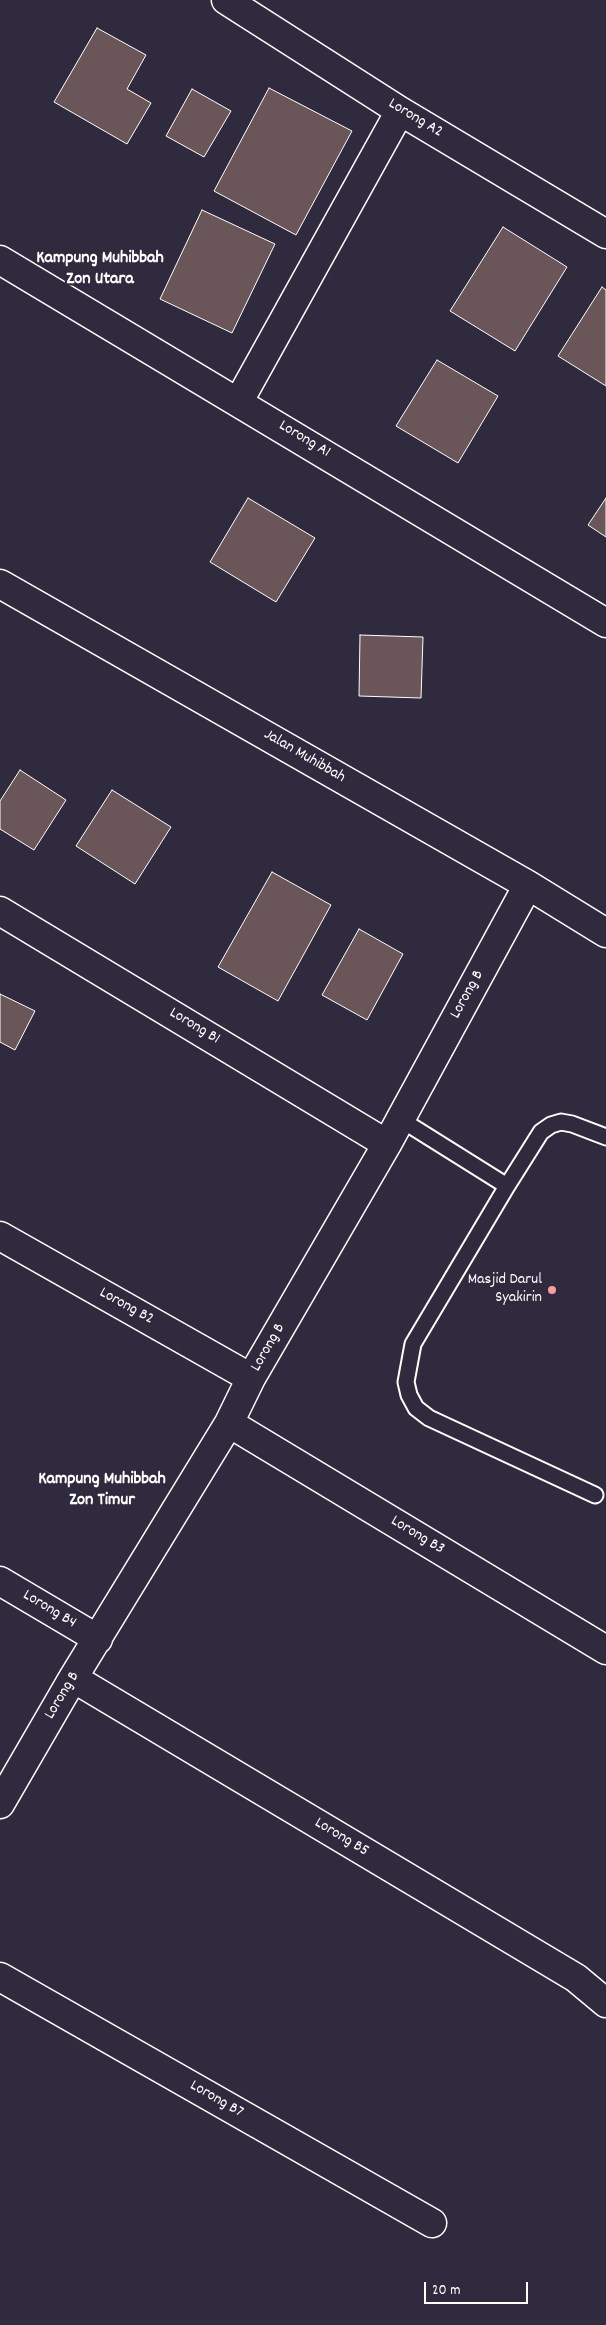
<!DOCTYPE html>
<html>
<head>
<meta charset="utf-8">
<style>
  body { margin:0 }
  #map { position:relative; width:606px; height:2325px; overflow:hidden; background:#2f2a3d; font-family:Dekko,sans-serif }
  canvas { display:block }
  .scale { position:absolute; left:424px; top:2282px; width:104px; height:22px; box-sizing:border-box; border:2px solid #fff; border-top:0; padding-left:6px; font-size:15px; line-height:18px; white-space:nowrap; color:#fff; -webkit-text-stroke:4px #2f2a3d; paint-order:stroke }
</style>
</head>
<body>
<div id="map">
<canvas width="606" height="2325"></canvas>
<div class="scale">20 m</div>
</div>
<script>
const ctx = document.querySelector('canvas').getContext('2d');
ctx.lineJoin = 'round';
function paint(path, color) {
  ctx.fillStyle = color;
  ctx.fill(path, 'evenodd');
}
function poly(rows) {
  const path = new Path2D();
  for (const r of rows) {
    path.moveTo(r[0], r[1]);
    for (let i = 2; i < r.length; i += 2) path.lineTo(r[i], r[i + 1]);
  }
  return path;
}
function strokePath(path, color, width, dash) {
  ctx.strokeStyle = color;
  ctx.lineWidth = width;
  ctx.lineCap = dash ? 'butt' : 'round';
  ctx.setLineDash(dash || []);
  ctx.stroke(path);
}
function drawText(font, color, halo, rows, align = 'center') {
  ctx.font = font + ' Dekko,sans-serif';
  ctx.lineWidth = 4.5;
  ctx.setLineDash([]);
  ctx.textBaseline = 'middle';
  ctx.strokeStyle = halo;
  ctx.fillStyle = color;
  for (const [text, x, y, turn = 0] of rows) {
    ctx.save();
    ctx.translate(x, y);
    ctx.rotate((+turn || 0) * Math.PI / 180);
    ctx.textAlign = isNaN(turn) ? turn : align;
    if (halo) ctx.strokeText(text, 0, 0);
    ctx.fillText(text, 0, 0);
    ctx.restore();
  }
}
const building = poly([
  [97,28,146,55,127,89,151,103,127,144,54,102,97,28],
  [269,88,352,131,296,235,214,191,269,88],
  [192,89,231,111,204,157,166,136,192,89],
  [202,210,275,244,232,333,160,299,202,210],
  [503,227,567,267,515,351,450,311,503,227],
  [602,287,606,290,606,386,558,356,602,287],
  [437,360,498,396,458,463,396,426,437,360],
  [248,498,315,538,276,602,210,562,248,498],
  [606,498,606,537,588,525,606,498],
  [360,635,423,637,421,698,359,696,360,635],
  [20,770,66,800,34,850,0,829,0,801,20,770],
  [112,790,171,827,135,884,76,846,112,790],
  [272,872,331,905,278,1001,218,967,272,872],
  [359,929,403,954,367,1020,322,995,359,929],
  [0,994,35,1011,15,1050,0,1042,0,994]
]);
const lane = poly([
  [400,1119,507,1186,541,1132,551,1125,561,1122,572,1124,606,1137],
  [507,1186,413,1344,406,1382,409,1395,416,1408,429,1418,595,1495]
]);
const street = poly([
  [226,0,400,111,606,234],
  [0,260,606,623],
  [239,401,400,111],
  [0,584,528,885,606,933],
  [0,911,387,1144],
  [0,1236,251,1378],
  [229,1423,606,1650],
  [0,1581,98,1639],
  [73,1678,576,1978,606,2003],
  [0,1804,73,1678,229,1423,251,1378,387,1144,528,885],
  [0,1977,432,2223]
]);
const markers = [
  [552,1290,5,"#ff9aa2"]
];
const streetNames = [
  ["Lorong A2",415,119,31],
  ["Lorong A1",304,440,31],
  ["Jalan Muhibbah",304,757,30],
  ["Lorong B",468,995,-61],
  ["Lorong B1",194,1027,31],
  ["Lorong B2",126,1307,29],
  ["Lorong B",269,1348,-60],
  ["Lorong B3",417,1536,31],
  ["Lorong B4",49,1610,31],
  ["Lorong B",63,1696,-59],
  ["Lorong B5",341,1838,31],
  ["Lorong B7",216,2100,30]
];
const poiNames = [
  ["Masjid Darul",542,1281],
  ["Syakirin",542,1299]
];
const neighbourhoodNames = [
  ["Kampung Muhibbah",100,260],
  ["Zon Utara",100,281],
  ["Kampung Muhibbah",102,1481],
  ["Zon Timur",102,1502]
];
paint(building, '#6a5558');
strokePath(building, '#fff', 1);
strokePath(lane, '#fff', 19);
strokePath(street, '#fff', 31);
strokePath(lane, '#2f2a3d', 15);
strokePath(street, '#2f2a3d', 28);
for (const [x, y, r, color] of markers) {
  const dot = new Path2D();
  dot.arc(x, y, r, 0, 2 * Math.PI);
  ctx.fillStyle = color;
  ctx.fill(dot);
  strokePath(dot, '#2f2a3d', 2);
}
drawText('16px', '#fff', '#2f2a3d', streetNames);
drawText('16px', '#fff', '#2f2a3d', poiNames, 'right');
drawText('bold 18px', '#fff', '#2f2a3d', neighbourhoodNames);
</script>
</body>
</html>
